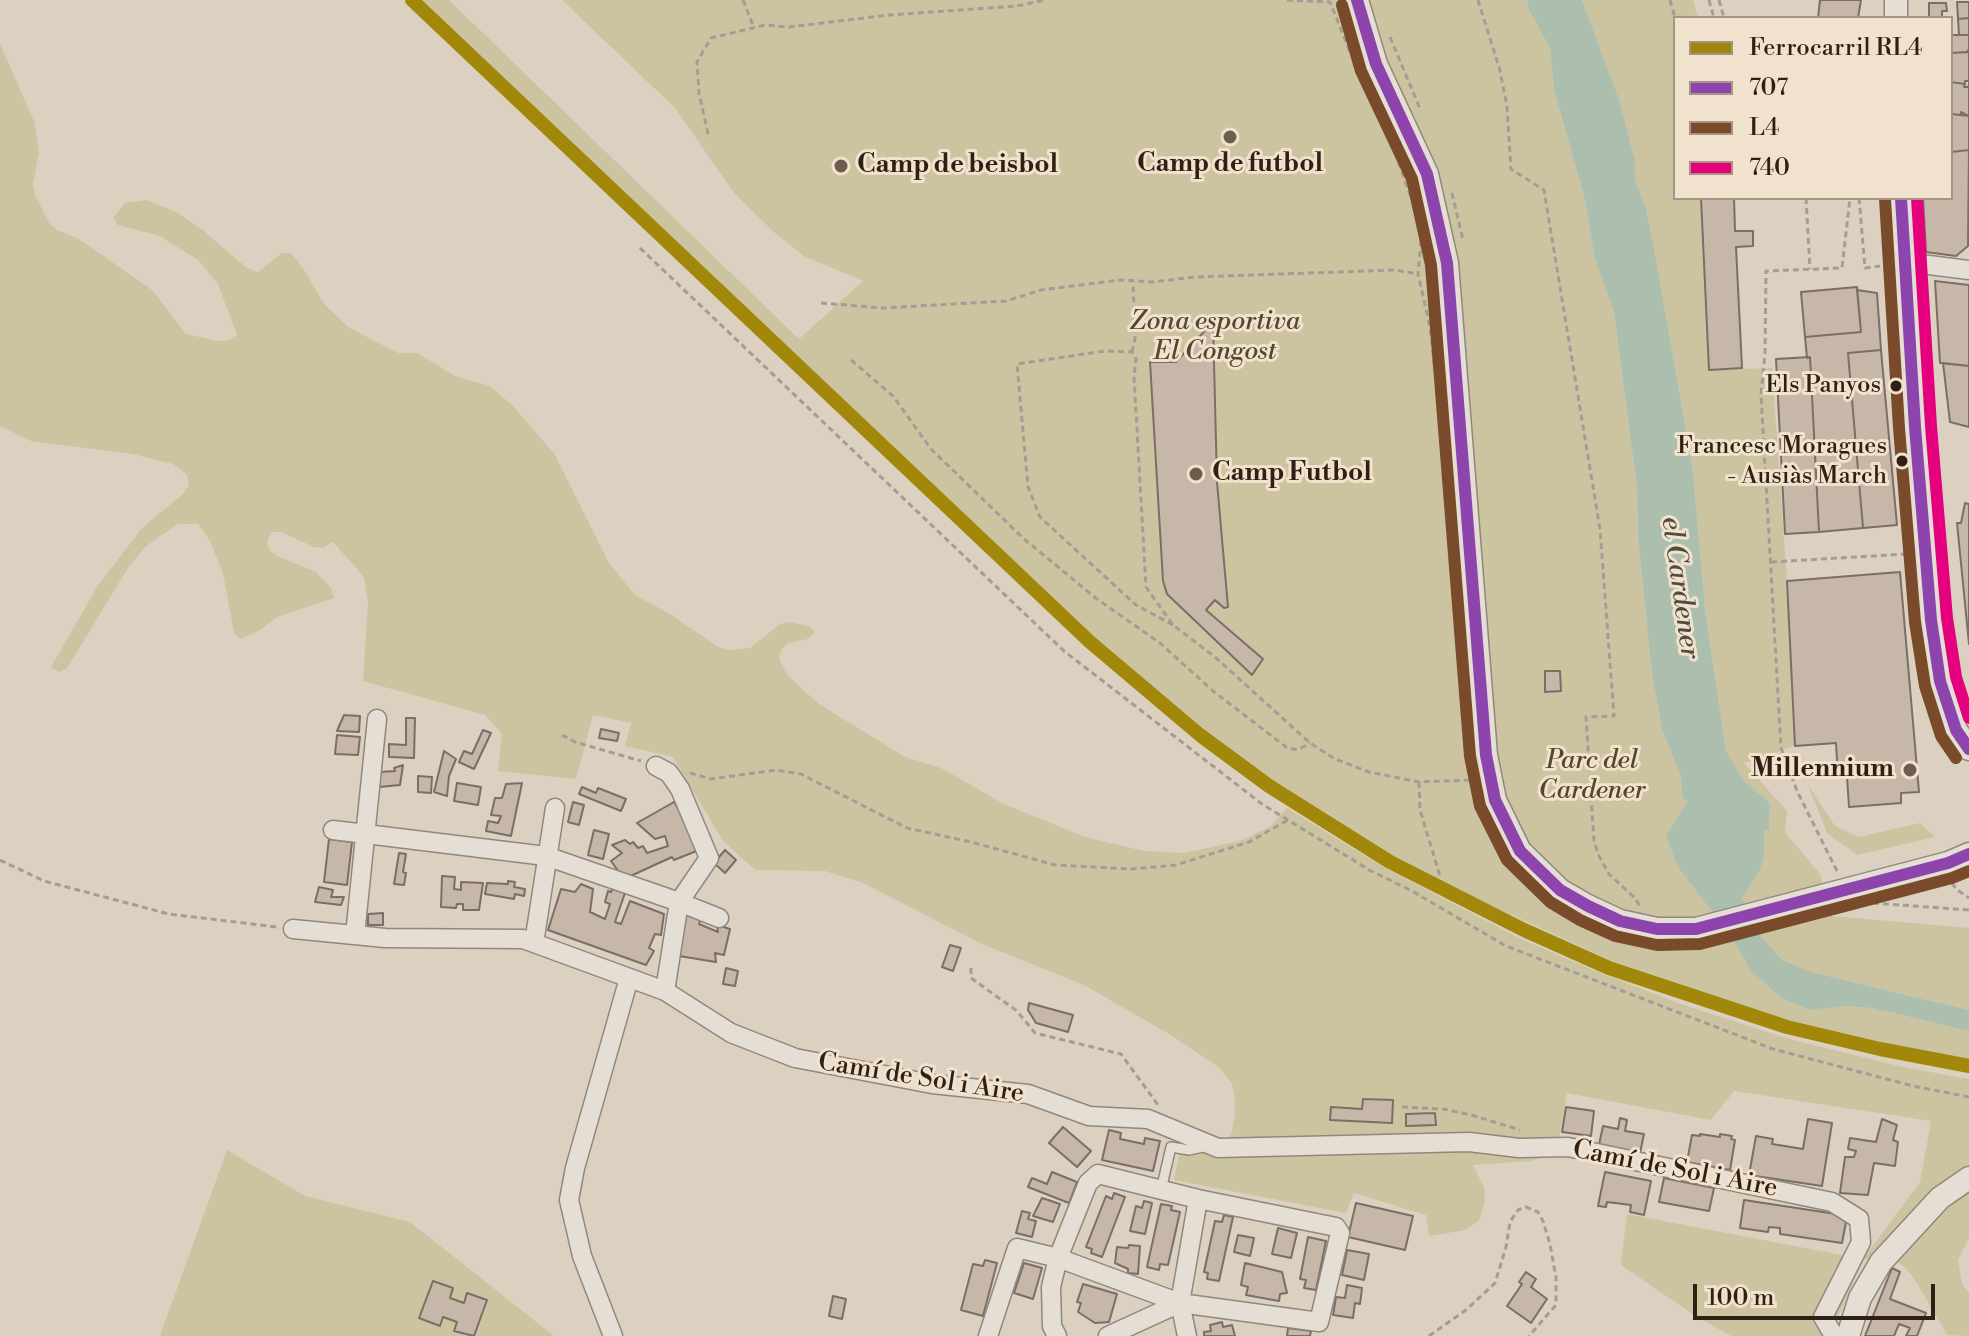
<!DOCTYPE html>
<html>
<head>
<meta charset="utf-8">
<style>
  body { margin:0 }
  #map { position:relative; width:1969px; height:1336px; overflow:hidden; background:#dcd0c0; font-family:"Libre Bodoni",serif }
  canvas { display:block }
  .legend { position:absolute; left:1673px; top:16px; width:280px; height:184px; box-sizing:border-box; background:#f1e2ce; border:2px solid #a49483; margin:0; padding:10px 14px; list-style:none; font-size:24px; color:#301f12 }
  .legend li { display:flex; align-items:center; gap:16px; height:40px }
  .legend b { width:40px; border:2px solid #a49483 }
  .scale { position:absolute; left:1693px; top:1284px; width:242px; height:36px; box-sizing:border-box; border:4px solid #301f12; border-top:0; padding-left:10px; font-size:24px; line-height:28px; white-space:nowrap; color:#301f12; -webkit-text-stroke:6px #f1e2ce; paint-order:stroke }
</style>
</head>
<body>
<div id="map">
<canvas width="1969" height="1336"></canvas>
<ul class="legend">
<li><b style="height:10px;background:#a2880a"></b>Ferrocarril RL4</li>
<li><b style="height:10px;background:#8e44ad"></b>707</li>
<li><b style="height:10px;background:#7a4b2a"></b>L4</li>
<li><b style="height:10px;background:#e5007d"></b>740</li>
</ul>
<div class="scale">100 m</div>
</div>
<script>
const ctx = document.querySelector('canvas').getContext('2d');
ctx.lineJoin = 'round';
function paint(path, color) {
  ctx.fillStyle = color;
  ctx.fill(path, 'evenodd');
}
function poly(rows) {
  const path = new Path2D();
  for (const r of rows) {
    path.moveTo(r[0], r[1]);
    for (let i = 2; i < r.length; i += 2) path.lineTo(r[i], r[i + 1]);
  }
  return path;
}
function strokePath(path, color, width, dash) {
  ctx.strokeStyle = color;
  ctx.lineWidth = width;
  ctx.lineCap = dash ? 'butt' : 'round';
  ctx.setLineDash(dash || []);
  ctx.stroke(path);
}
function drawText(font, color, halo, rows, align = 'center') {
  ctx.font = font + ' "Libre Bodoni",serif';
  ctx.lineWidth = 6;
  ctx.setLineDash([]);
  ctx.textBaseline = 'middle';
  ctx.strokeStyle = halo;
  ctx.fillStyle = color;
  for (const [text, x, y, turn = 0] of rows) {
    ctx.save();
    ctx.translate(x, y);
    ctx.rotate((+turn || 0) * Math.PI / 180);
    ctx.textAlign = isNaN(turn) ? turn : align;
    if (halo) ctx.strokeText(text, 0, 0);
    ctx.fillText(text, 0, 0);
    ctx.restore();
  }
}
const green = poly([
  [423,0,449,0,799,339,863,281,804,256,775,233,734,193,675,108,562,0,1527,0,1529,10,1550,48,1554,90,1585,200,1595,259,1614,313,1637,487,1638,537,1652,674,1662,729,1681,778,1682,798,1689,801,1666,836,1677,866,1732,938,1751,971,1782,999,1810,1010,1844,1006,1872,1008,1969,1031,1969,1059,1906,1048,1788,1020,1610,960,1427,876,1393,857,1271,780,1203,728,1094,636],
  [1582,0,1693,0,1698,18,1675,18,1675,198,1701,198,1710,370,1772,368,1787,581,1795,746,1744,763,1787,811,1785,832,1820,874,1832,916,1969,928,1969,1010,1811,972,1782,960,1755,929,1742,898,1760,870,1764,858,1764,828,1769,829,1770,803,1744,781,1726,751,1705,610,1693,471,1646,208,1635,179,1635,160,1619,99],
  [0,44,34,121,39,152,33,184,35,195,49,223,57,230,79,239,152,290,186,334,218,341,228,340,237,335,218,284,198,260,160,236,118,225,113,218,125,203,147,200,178,213,204,231,247,268,258,272,282,253,291,253,303,268,324,304,348,327,398,353,417,353,455,376,490,386,512,405,554,453,609,563,635,595,670,614,720,648,730,650,750,648,780,624,789,622,808,626,815,632,808,639,788,643,781,650,779,660,788,676,819,704,905,757,941,768,1004,804,1085,837,1144,851,1184,853,1240,841,1271,826,1287,808,1385,868,1458,906,1519,938,1605,975,1681,1004,1786,1038,1903,1067,1969,1079,1969,1238,1958,1260,1962,1284,1969,1293,1969,1336,1947,1335,1914,1278,1901,1264,1890,1260,1863,1259,1830,1336,1731,1336,1694,1315,1621,1265,1627,1214,1863,1259,1920,1182,1931,1121,1734,1091,1711,1120,1567,1093,1558,1145,1540,1158,1530,1161,1473,1165,1484,1187,1485,1202,1479,1220,1466,1230,1429,1236,1426,1215,1354,1193,1346,1213,1174,1180,1182,1141,1196,1132,1227,1140,1232,1132,1235,1112,1234,1093,1232,1084,1220,1068,1169,1034,1084,985,982,944,863,883,825,871,755,870,723,841,673,757,625,746,631,723,593,715,576,779,498,771,502,734,485,715,363,681,368,602,364,577,333,542,323,548,314,547,281,532,272,532,267,540,269,550,277,556,316,572,331,588,334,598,277,617,260,630,241,639,234,633,223,573,210,541,198,524,178,524,146,546,128,568,67,668,59,672,51,667,97,587,142,528,183,494,189,485,187,475,173,464,133,454,31,441,0,426],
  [1808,785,1835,826,1859,837,1920,823,1935,837,1857,855,1827,833],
  [227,1150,305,1196,410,1222,554,1336,160,1336]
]);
const water = poly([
  [1527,0,1582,0,1619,99,1635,160,1635,179,1646,208,1654,249,1693,471,1705,610,1726,751,1744,781,1770,803,1769,830,1764,829,1764,858,1760,870,1742,898,1755,929,1782,960,1811,972,1969,1010,1969,1031,1872,1008,1844,1006,1810,1010,1782,999,1751,971,1732,938,1677,866,1666,836,1688,801,1682,798,1681,778,1662,729,1652,674,1638,537,1637,487,1614,313,1595,259,1585,200,1554,90,1550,48,1529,10]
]);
const building = poly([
  [1820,0,1861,0,1858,18,1818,18,1820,0],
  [1957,2,1969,2,1969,18,1958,19,1957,2],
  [1929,3,1946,3,1947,11,1942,11,1942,18,1929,18,1929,3],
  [1969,18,1969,35,1959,35,1958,19,1969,18],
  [1951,35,1969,35,1969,49,1967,52,1951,53,1951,35],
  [1969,52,1969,84,1969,81,1965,81,1965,84,1951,82,1951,53,1969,52],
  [1951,82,1965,84,1964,87,1968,87,1969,84,1969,116,1961,112,1961,115,1951,114,1951,82],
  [1951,114,1969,116,1969,150,1951,152,1951,114],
  [1969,150,1968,246,1956,256,1926,252,1923,198,1951,198,1951,152,1969,150],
  [1701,198,1734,198,1735,231,1753,231,1753,246,1736,247,1742,368,1709,370,1701,198],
  [1935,281,1969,285,1969,366,1940,363,1935,281],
  [1857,287,1861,332,1805,337,1801,292,1857,287],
  [1857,290,1877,293,1881,350,1848,353,1863,528,1819,532,1810,357,1807,358,1805,337,1861,332,1857,290],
  [1213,322,1217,482,1228,607,1224,608,1215,600,1206,610,1263,659,1252,675,1167,594,1163,581,1150,362,1176,362,1213,322],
  [1881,350,1897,525,1863,528,1848,353,1881,350],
  [1810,357,1819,532,1785,534,1776,359,1810,357],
  [1943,363,1969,366,1969,427,1950,422,1943,363],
  [1965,503,1969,504,1969,644,1957,523,1961,523,1965,503],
  [1900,572,1919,792,1901,793,1901,803,1849,807,1847,777,1838,777,1836,743,1795,746,1787,581,1900,572],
  [1545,671,1560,671,1561,691,1545,692,1545,671],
  [344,715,360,716,359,732,337,731,344,715],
  [406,718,415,718,414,758,389,757,389,744,406,745,406,718],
  [601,729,619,733,617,741,599,738,601,729],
  [483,730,491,733,474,769,459,762,464,751,472,754,483,730],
  [337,735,360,737,358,755,335,754,337,735],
  [444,751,456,759,449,776,447,796,434,792,444,751],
  [403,765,400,785,379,787,379,772,395,771,394,768,403,765],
  [418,776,432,777,431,793,418,792,418,776],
  [457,783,481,787,478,805,454,801,457,783],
  [522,783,511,836,486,831,488,821,498,823,501,816,491,815,495,798,502,798,506,784,522,783],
  [582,787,596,793,598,788,626,799,621,811,579,794,582,787],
  [573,802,584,805,579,825,568,822,573,802],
  [674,802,692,831,699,850,674,860,672,857,624,879,611,861,622,853,612,845,625,840,630,844,633,842,638,848,643,846,647,853,668,846,665,836,655,839,637,823,674,802],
  [594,830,609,834,603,859,588,855,594,830],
  [329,839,352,842,347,885,324,882,329,839],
  [725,850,736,860,725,873,714,863,725,850],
  [399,853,406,854,403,872,406,873,404,885,394,884,399,853],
  [442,876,455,877,454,889,461,890,461,882,483,883,479,910,463,910,463,904,457,904,456,908,441,907,442,876],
  [508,881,515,882,514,887,525,889,524,896,515,894,514,899,485,894,487,883,508,884,508,881],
  [581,884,593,889,590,912,605,919,610,904,605,902,608,891,611,892,613,888,625,893,615,922,621,924,630,901,664,914,661,935,655,934,649,948,654,951,646,965,548,930,561,889,575,892,581,884],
  [319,887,333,890,331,897,344,897,341,905,315,902,319,887],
  [383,913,383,925,368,925,368,914,383,913],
  [684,913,701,919,699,924,718,932,717,925,730,929,724,955,715,953,716,962,679,956,684,913],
  [950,945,961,948,953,971,942,967,950,945],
  [726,968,738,971,735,986,723,984,726,968],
  [1029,1003,1073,1015,1068,1032,1036,1023,1028,1010,1029,1003],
  [1363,1099,1393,1100,1392,1123,1330,1120,1331,1107,1362,1109,1363,1099],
  [1566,1107,1594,1111,1591,1136,1562,1132,1566,1107],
  [1435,1113,1436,1125,1406,1126,1406,1114,1435,1113],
  [1620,1118,1627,1120,1625,1131,1644,1134,1640,1153,1599,1145,1603,1126,1618,1129,1620,1118],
  [1808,1119,1832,1123,1822,1186,1749,1175,1756,1136,1773,1139,1772,1144,1803,1149,1808,1119],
  [1882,1119,1897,1125,1893,1140,1898,1142,1895,1166,1874,1163,1868,1195,1840,1193,1845,1157,1854,1157,1856,1151,1848,1149,1850,1138,1876,1142,1882,1119],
  [1063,1127,1091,1151,1077,1167,1049,1143,1063,1127],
  [1109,1130,1121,1133,1120,1139,1144,1144,1145,1138,1160,1141,1153,1171,1102,1160,1109,1130],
  [1700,1134,1720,1137,1720,1134,1732,1136,1731,1139,1735,1140,1730,1170,1687,1162,1692,1135,1700,1136,1700,1134],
  [1052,1172,1077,1182,1069,1203,1028,1187,1032,1178,1047,1184,1052,1172],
  [1605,1172,1651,1181,1644,1215,1630,1212,1631,1205,1607,1202,1606,1207,1598,1206,1605,1172],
  [1664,1178,1714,1188,1709,1211,1659,1202,1664,1178],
  [1114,1193,1125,1197,1102,1257,1091,1253,1092,1249,1086,1247,1106,1196,1112,1199,1114,1193],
  [1042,1198,1060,1204,1053,1222,1033,1216,1042,1198],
  [1744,1200,1836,1214,1846,1222,1842,1243,1780,1234,1780,1228,1769,1227,1768,1232,1740,1228,1744,1200],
  [1144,1201,1152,1203,1145,1234,1130,1231,1136,1206,1142,1208,1144,1201],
  [1356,1203,1413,1216,1405,1250,1348,1237,1356,1203],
  [1161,1204,1172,1206,1171,1210,1180,1212,1168,1265,1160,1264,1159,1270,1147,1267,1161,1204],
  [1022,1211,1030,1213,1028,1219,1036,1221,1032,1237,1016,1233,1022,1211],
  [1224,1215,1233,1217,1219,1281,1207,1279,1208,1273,1204,1272,1215,1221,1222,1222,1224,1215],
  [1278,1228,1297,1233,1291,1258,1272,1254,1278,1228],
  [1238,1235,1254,1238,1250,1256,1234,1252,1238,1235],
  [1308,1237,1326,1241,1316,1290,1304,1288,1306,1280,1300,1279,1308,1237],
  [1129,1245,1140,1246,1138,1274,1128,1273,1128,1269,1115,1263,1117,1247,1128,1248,1129,1245],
  [1347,1250,1369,1254,1364,1280,1342,1275,1347,1250],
  [985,1260,997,1263,983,1316,961,1310,973,1264,983,1266,985,1260],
  [1024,1263,1042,1268,1033,1299,1014,1293,1024,1263],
  [1245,1263,1282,1272,1287,1293,1280,1294,1279,1301,1246,1295,1248,1287,1241,1285,1245,1263],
  [1892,1268,1900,1272,1890,1299,1926,1313,1917,1336,1906,1336,1910,1328,1899,1324,1894,1336,1865,1336,1892,1268],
  [1526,1272,1536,1279,1531,1287,1547,1299,1531,1323,1507,1306,1522,1284,1519,1282,1526,1272],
  [433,1281,453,1288,450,1298,464,1303,467,1293,487,1300,474,1336,454,1331,457,1322,443,1317,440,1326,419,1318,433,1281],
  [1083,1284,1117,1294,1109,1322,1095,1323,1078,1312,1081,1303,1077,1302,1083,1284],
  [1347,1285,1362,1288,1360,1304,1355,1303,1353,1318,1333,1315,1336,1297,1345,1298,1347,1285],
  [833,1296,846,1299,842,1319,829,1316,833,1296],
  [1222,1322,1223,1327,1232,1325,1235,1336,1204,1336,1204,1332,1211,1331,1210,1325,1222,1322],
  [1288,1328,1311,1331,1310,1336,1287,1336,1288,1328]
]);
const path = poly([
  [743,0,754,28],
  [1287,0,1330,2,1354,62],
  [1478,0,1499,67,1507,106,1511,169,1544,190,1600,529,1614,716,1586,717,1594,841,1598,854,1609,874,1636,899,1640,907],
  [1670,0,1675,18],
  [1709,0,1714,18],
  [1719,0,1724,18],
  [1390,37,1421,111],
  [708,134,699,93,697,62,711,38,765,25,789,27,889,15,1017,6,1045,0],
  [1395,153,1411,198],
  [1452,193,1463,240],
  [1806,198,1810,269],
  [1859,198,1865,268,1880,266],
  [1421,241,1418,274,1430,327,1435,372],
  [640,248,1064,651,1262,804,1371,871,1412,891,1506,946,1773,1049,1913,1086,1969,1097],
  [821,303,883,308,1006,301,1041,290,1121,280,1152,282,1195,277,1395,270,1418,274],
  [1132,352,1135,339,1133,281],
  [851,360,893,396,931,449,1024,539,1097,599,1160,643,1213,691,1286,747,1298,750,1310,743],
  [1771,562,1907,554],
  [1173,625,1136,605,1040,517,1028,487,1017,364,1105,351,1132,352,1136,359,1134,377,1146,587,1173,625,1215,657,1310,743,1335,759,1369,772,1419,782,1474,780],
  [562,735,575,742,641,761],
  [690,773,711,779,776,770,801,774,907,828,971,842,1055,865,1132,869,1176,865,1249,842,1288,820],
  [1419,782,1420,810,1440,876],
  [0,860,44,881,169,914,277,927],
  [1837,871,1797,791,1781,748,1761,395,1765,353,1766,271,1842,268,1850,198],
  [1952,883,1956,889,1969,898],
  [1873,903,1969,910],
  [971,968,971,978,1017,1011,1035,1033,1121,1054,1158,1105],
  [1402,1107,1444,1109,1475,1116,1520,1130],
  [1429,1336,1466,1310,1495,1283,1506,1247,1510,1222,1518,1210,1526,1207,1538,1212,1543,1221,1550,1244,1556,1278,1556,1305,1529,1336]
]);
const service = poly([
  [1161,1190,1171,1147,1189,1150,1207,1146]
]);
const minor = poly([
  [1905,262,1969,270],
  [656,766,669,773,680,789,709,858,679,902,665,991],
  [333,830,546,856,679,902,719,918],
  [293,929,385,938,523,939,665,991,731,1033,795,1058,932,1084,1028,1094,1089,1116,1148,1119,1218,1148,1469,1142,1519,1148,1568,1147,1832,1202,1859,1219,1861,1242,1823,1317,1834,1336],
  [355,935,377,719],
  [534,943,555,808],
  [613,1336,582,1256,569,1200,575,1168,629,978],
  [988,1336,1017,1248,1058,1258,1180,1303,1319,1322,1340,1233,1336,1227,1198,1199,1098,1174,1088,1183,1058,1258,1051,1287,1052,1326,1057,1336],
  [1108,1336,1180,1303],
  [1187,1336,1180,1303,1198,1199]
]);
const tertiary = poly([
  [1357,0,1376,64,1427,174,1447,263,1486,755,1495,800,1520,851,1560,890,1588,906,1620,921,1657,929,1696,929,1948,863,1969,854],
  [1896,18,1896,0],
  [1901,198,1915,427,1931,620,1940,681,1956,730,1969,749],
  [1848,1336,1860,1298,1881,1262,1940,1198,1969,1178]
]);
const bus1 = poly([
  [1357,0,1376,64,1427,174,1447,263,1486,755,1495,800,1520,851,1560,890,1588,906,1620,921,1657,929,1696,929,1948,863,1969,854],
  [1901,198,1915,427,1931,620,1940,681,1956,730,1969,749]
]);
const bus2 = poly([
  [1342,5,1361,71,1412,179,1431,265,1470,756,1480,806,1507,860,1550,902,1580,920,1615,936,1657,945,1700,944,1952,878,1969,871],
  [1885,199,1899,428,1915,622,1925,686,1941,736,1956,758]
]);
const bus3 = poly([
  [1917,198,1931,426,1947,618,1956,677,1969,718]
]);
const rail1 = poly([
  [412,0,1090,642,1200,735,1269,786,1390,862,1524,930,1609,968,1787,1027,1880,1049,1969,1066]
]);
const markers = [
  [1230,137,8,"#6c5d4f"],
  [841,166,8,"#6c5d4f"],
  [1896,386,7,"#301f12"],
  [1902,461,7,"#301f12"],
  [1196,474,8,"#6c5d4f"],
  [1910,770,8,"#6c5d4f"]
];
const busNames = [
  ["Els Panyos",1881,386],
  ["Francesc Moragues",1887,447],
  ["- Ausiàs March",1887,477]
];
const poiNames = [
  ["Camp de futbol",1230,165,"center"],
  ["Camp de beisbol",857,166],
  ["Camp Futbol",1212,474],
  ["Millennium",1894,770,"right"]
];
const parkNames = [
  ["Zona esportiva",1215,323],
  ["El Congost",1215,353],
  ["Parc del",1592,762],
  ["Cardener",1592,792]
];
const streetNames = [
  ["Camí de Sol i Aire",921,1079,9],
  ["Camí de Sol i Aire",1675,1170,11]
];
const waterNames = [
  ["el Cardener",1679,588,82]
];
paint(green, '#ccc4a1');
paint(water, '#acbfaf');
paint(building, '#c6b7a8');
strokePath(building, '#786f66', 2);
strokePath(service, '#90877d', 12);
strokePath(minor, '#90877d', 21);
strokePath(tertiary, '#90877d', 25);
strokePath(path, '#a39d96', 3, [6, 4]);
strokePath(service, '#e4ded5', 9);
strokePath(minor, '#e4ded5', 18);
strokePath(tertiary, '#e4ded5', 22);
strokePath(bus1, '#8e44ad', 12);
strokePath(bus2, '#7a4b2a', 12);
strokePath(bus3, '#e5007d', 12);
strokePath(rail1, '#a2880a', 14);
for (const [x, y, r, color] of markers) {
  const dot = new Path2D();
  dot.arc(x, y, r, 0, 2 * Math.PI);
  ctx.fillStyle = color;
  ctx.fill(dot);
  strokePath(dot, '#f1e2ce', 3);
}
drawText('24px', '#301f12', '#f1e2ce', busNames, 'right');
drawText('bold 26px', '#301f12', '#f1e2ce', poiNames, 'left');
drawText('italic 26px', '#54462f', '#f1e2ce', parkNames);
drawText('26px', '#301f12', '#f1e2ce', streetNames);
drawText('italic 28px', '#4f4d3f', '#f1e2ce', waterNames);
</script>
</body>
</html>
